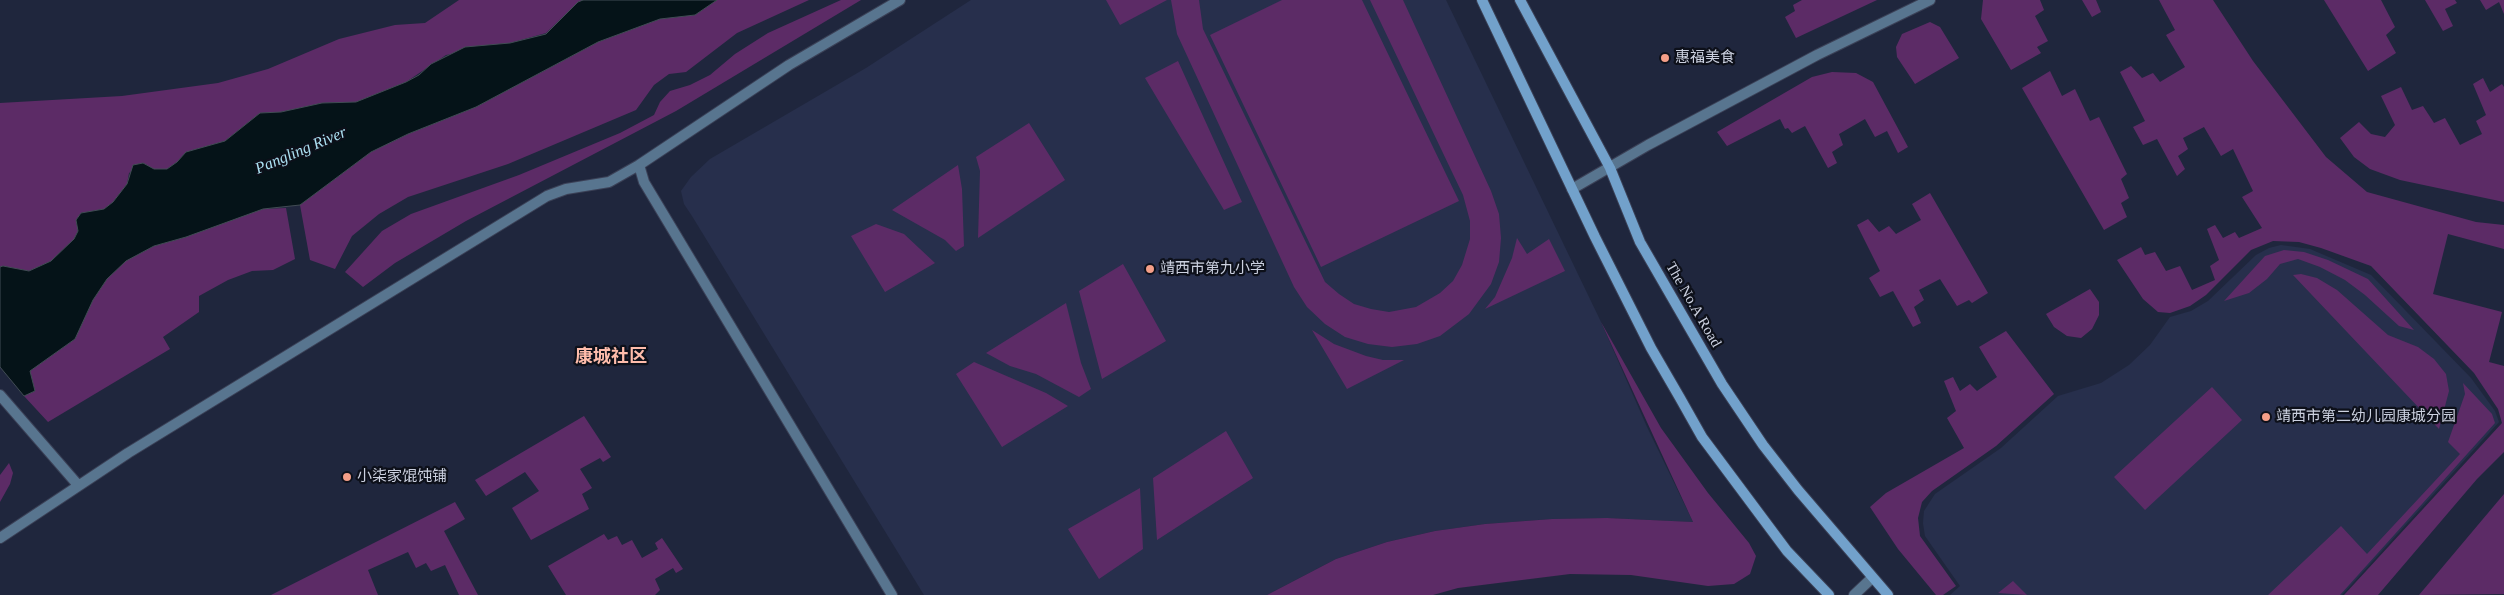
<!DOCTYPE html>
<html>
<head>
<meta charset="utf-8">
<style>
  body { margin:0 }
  canvas { display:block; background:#1f263d }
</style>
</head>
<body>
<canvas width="2504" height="595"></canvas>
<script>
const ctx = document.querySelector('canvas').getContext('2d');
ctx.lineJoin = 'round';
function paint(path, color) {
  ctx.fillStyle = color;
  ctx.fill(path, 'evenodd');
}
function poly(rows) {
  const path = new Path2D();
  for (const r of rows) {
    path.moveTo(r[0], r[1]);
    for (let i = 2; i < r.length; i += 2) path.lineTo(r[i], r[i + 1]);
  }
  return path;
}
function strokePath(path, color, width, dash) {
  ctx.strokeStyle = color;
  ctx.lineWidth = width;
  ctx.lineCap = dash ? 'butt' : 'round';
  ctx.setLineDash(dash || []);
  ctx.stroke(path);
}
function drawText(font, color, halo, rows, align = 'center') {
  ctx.font = font + ' "Times New Roman","Noto Sans SC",serif';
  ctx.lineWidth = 4.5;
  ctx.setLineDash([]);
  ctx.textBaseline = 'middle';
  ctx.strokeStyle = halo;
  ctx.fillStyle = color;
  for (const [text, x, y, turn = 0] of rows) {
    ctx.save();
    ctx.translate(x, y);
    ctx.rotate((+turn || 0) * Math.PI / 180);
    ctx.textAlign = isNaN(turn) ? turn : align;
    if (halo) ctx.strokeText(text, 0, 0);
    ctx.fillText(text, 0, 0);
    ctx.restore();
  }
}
const built = poly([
  [971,0,1446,0,1601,322,1647,427,1693,522,1607,518,1552,519,1485,524,1435,531,1387,542,1336,559,1267,595,924,595,692,216,684,204,681,191,691,177,710,159,866,68],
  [2281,245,2310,249,2371,275,2471,378,2495,411,2499,422,2342,595,1950,595,1960,586,1925,536,1923,523,1924,511,1935,494,2001,448,2058,396,2101,383,2129,365,2150,345,2170,317,2191,311,2208,301,2256,255,2269,248]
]);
const green = poly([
  [459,0,583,0,578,2,546,33,510,43,446,55,406,82,356,102,322,103,281,112,260,113,225,141,186,152,177,162,167,169,154,169,143,163,129,173,127,184,113,202,104,209,81,213,76,220,78,231,74,239,51,261,29,271,3,266,0,267,0,103,122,96,218,83,268,69,339,39,395,25,425,23],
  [717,0,809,0,737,33,686,72,669,74,654,85,636,110,508,164,408,197,379,214,352,236,335,269,310,260,300,205,371,152,408,134,476,107,598,42,660,19,695,15],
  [841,0,861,0,676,111,466,221,395,263,363,287,345,272,382,231,411,214,519,175,620,133,654,115,660,102,670,91,690,85,710,75,735,54,768,33],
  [1106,0,1167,0,1120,25],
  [1171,0,1199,0,1203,29,1325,282,1339,294,1354,304,1371,309,1389,312,1416,307,1440,293,1453,281,1462,265,1470,239,1470,221,1463,195,1370,0,1403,0,1491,191,1499,214,1501,238,1499,262,1491,284,1469,314,1440,336,1417,344,1392,347,1368,344,1345,337,1325,324,1307,307,1294,287,1177,34],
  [1282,0,1362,0,1459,201,1321,267,1210,35],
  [1802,0,1877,0,1796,38,1785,17,1795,11,1793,5],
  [1983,0,2040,0,2044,10,2035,16,2048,41,2037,47,2041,53,2011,70,1981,19],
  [2082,0,2096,0,2101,12,2092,17],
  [2159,0,2213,0,2253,61,2326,157,2367,192,2476,222,2504,225,2504,249,2448,234,2433,294,2502,312,2489,362,2504,366,2504,452,2477,479,2378,595,2344,595,2502,423,2498,409,2474,373,2371,266,2321,248,2299,242,2273,241,2251,250,2206,295,2190,306,2170,313,2158,312,2143,299,2117,260,2141,247,2145,255,2155,252,2166,271,2180,266,2192,290,2215,280,2210,266,2219,260,2207,229,2215,225,2223,238,2235,232,2239,238,2262,228,2242,197,2253,191,2233,149,2221,156,2204,127,2183,138,2188,149,2178,156,2185,169,2177,176,2157,139,2143,145,2133,127,2145,121,2120,72,2131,66,2142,78,2153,73,2160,82,2185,67,2166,35,2175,30],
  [2324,0,2381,0,2395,27,2386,35,2396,53,2368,71],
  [2425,0,2455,0,2457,3,2445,9,2453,26,2443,31],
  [2480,0,2504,0,2504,14,2499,2,2486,10],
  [1930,22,1940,27,1959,58,1915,84,1897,57,1896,47,1902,34],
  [1178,61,1242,202,1224,210,1145,78],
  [2050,71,2062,96,2075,89,2090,121,2099,117,2127,174,2121,179,2129,198,2121,203,2127,217,2104,230,2022,88],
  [1832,72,1856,73,1873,82,1908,147,1898,153,1887,131,1875,137,1865,119,1839,134,1843,145,1832,152,1837,163,1828,168,1805,126,1792,133,1788,128,1785,129,1780,119,1727,146,1717,132,1812,77],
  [2483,78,2490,92,2502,84,2504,87,2504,202,2400,180,2370,169,2354,157,2340,138,2359,122,2371,134,2385,137,2395,125,2381,96,2401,87,2412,110,2423,106,2434,123,2445,118,2460,145,2482,134,2476,121,2486,115,2473,84],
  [1029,123,1065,180,978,238,980,171,976,157],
  [958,165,962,189,964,246,956,251,945,240,892,210],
  [1930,193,1988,293,1972,303,1969,300,1957,306,1940,279,1919,290,1924,300,1914,307,1921,323,1913,327,1893,291,1880,297,1869,278,1880,271,1857,225,1868,219,1879,232,1889,226,1896,234,1921,220,1912,204],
  [286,208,295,259,273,270,252,271,228,280,199,296,199,312,163,337,170,349,48,422,24,396,35,391,30,371,75,339,93,300,107,279,125,261,154,246,186,237,210,226,263,209],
  [876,224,904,234,935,263,885,292,851,236],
  [1517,238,1527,254,1549,239,1565,271,1485,309,1495,297,1512,258],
  [2284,250,2304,252,2328,260,2368,279,2414,330,2399,326,2365,295,2345,280,2320,267,2298,259,2280,264,2267,279,2249,293,2224,301,2265,256],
  [1123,264,1166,341,1102,379,1079,291],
  [2301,274,2317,278,2337,290,2388,335,2418,347,2434,359,2446,374,2449,391,2439,429,2293,275],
  [2090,289,2099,302,2099,315,2092,329,2081,338,2067,336,2054,327,2046,314],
  [1066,303,1081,363,1091,389,1079,397,1036,374,1010,366,986,353],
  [1601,322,1661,428,1708,493,1749,543,1756,556,1750,574,1734,584,1708,586,1631,575,1570,574,1458,588,1433,595,1267,595,1336,559,1387,542,1435,531,1485,524,1552,519,1607,518,1693,522],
  [1312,330,1334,344,1366,356,1383,360,1404,360,1347,389],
  [2006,331,2054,394,1996,446,1932,491,1922,502,1918,518,1920,536,1956,586,1943,595,1936,595,1898,549,1870,507,1886,493,1964,448,1947,418,1956,411,1944,381,1953,377,1960,391,1970,384,1977,391,1997,377,1979,347],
  [974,362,1046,393,1068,406,1002,447,956,374],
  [2463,383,2492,414,2495,423,2340,595,2268,595,2341,526,2367,554,2460,454,2448,442,2465,394],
  [2212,387,2242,420,2145,510,2114,477],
  [584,416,611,457,603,462,600,458,580,469,592,488,582,494,589,509,531,540,512,508,539,491,525,472,486,496,475,480],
  [1226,431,1253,478,1157,540,1153,478],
  [9,463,13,473,10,484,0,502,0,475],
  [1140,488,1143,549,1099,579,1068,529],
  [2504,494,2504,594,2419,595],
  [455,502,465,519,444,531,478,595,459,595,445,565,431,571,426,563,416,568,408,552,368,570,378,595,271,595],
  [604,534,608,540,617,536,622,545,632,540,642,558,658,549,655,543,662,538,683,569,676,573,673,568,655,579,660,590,655,595,566,595,548,566],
  [2013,581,2027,595,1998,593]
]);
const water = poly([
  [583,0,717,0,695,15,660,19,598,42,476,107,408,134,371,152,300,205,263,209,186,237,154,246,126,261,107,279,93,300,75,339,30,371,35,391,24,396,0,367,0,267,3,266,29,271,51,261,74,239,78,231,76,220,81,213,104,209,113,202,127,184,133,165,143,163,154,169,167,169,177,162,186,152,225,141,260,113,281,112,322,103,356,102,406,82,419,75,431,64,465,47,510,43,546,34,578,2,583,0]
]);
const street = poly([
  [639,165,644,182,892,595],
  [1572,189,1648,145,1817,55,1930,0],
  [0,395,78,485],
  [0,538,128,453,547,196,566,189,609,182,639,165,789,65,900,0],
  [1854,595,1872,578]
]);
const secondary = poly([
  [1482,0,1595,237,1651,348,1680,398,1702,437,1787,551,1829,595],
  [1520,0,1610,168,1640,242,1722,384,1763,445,1798,490,1888,595]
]);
const markers = [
  [1665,58,5,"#f49e88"],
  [1150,269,5,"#f49e88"],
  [2266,417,5,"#f49e88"],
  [347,477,5,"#f49e88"]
];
const poiNames = [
  ["惠福美食",1675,58],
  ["靖西市第九小学",1160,269],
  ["靖西市第二幼儿园康城分园",2276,417],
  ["小柒家馄饨铺",357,477]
];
const streetNames = [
  ["The No.A Road",1693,305,60]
];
const waterNames = [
  ["Pangling River",301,151,-23]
];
const quarterNames = [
  ["康城社区",611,357]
];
paint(built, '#272f4c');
paint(green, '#5c2b66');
paint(water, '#051318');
strokePath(water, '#414c54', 1);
strokePath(street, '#3b4157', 12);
strokePath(secondary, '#3b4157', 12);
strokePath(street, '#58758f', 10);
strokePath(secondary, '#72a1cb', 10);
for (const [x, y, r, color] of markers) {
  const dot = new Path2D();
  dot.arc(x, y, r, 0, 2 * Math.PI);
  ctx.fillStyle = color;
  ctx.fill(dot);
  strokePath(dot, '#0d101a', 2);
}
drawText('15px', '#ccd1e0', '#0d101a', poiNames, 'left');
drawText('15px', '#ccd1e0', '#0d101a', streetNames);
drawText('italic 16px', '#ace0f2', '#0d101a', waterNames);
drawText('bold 18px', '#febcab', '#0d101a', quarterNames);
</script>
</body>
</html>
